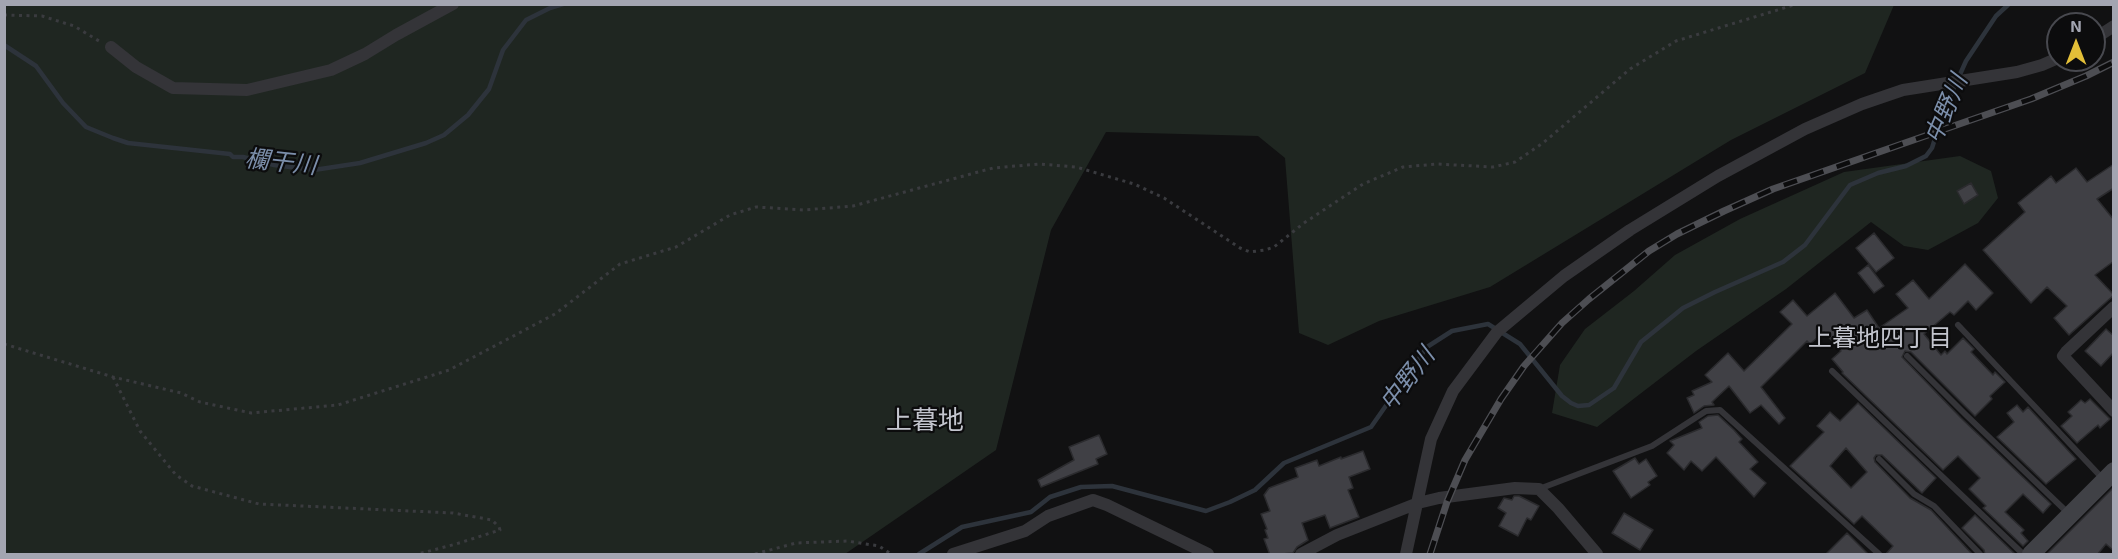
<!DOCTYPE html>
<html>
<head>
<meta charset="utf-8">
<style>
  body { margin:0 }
  #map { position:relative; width:2118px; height:559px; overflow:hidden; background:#111112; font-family:"Exo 2",sans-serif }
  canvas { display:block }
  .frame { position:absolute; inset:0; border:6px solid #a3a5b1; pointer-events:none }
  .north { position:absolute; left:2046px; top:12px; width:60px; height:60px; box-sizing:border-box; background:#0c0c0d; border:2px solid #48494f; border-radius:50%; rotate:0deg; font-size:16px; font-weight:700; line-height:24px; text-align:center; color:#a3a5b1 }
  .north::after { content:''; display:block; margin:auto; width:21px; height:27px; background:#e3bf38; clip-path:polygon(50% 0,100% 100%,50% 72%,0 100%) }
</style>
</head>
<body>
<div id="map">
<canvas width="2118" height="559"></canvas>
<div class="frame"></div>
<div class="north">N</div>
</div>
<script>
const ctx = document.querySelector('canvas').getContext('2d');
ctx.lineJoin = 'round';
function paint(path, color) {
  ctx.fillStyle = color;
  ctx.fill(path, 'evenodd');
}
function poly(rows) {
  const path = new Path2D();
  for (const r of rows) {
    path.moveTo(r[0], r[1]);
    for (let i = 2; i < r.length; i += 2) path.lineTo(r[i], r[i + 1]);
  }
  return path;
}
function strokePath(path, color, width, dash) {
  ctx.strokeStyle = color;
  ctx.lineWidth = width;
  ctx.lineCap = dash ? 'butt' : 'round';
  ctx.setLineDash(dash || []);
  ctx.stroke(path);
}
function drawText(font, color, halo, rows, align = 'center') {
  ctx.font = font + ' "Exo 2","Noto Sans JP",sans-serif';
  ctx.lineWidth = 4.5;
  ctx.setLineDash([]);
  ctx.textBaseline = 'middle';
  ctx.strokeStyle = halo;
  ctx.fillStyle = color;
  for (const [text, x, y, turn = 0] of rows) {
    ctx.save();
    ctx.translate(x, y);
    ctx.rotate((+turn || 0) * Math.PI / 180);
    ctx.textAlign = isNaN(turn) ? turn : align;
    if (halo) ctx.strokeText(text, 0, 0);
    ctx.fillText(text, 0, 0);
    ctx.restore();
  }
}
const green = poly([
  [4,5,1894,5,1865,73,1731,140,1490,287,1379,321,1328,345,1299,333,1285,158,1258,136,1106,132,1051,230,996,450,845,554,5,554],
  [1960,156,1991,171,1998,198,1978,223,1928,250,1904,246,1871,222,1786,289,1696,351,1597,427,1552,413,1560,365,1585,329,1634,291,1675,255,1740,219,1844,172]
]);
const stream = poly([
  [4,45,36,66,63,103,86,127,113,138,128,143,230,154,233,157,243,157,274,165,314,170,360,163,426,143,444,135,468,115,489,89,503,50,526,20,550,8,563,4],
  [919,554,962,527,1031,512,1050,497,1081,487,1112,486,1206,511,1230,502,1255,490,1284,463,1371,427,1427,347,1452,331,1488,324,1520,344,1562,396,1571,403,1578,406,1589,405,1614,388,1641,342,1683,308,1715,292,1783,262,1805,245,1850,185,1878,173,1906,166,1926,156,1932,148,1944,110,1966,61,1996,16,2009,4]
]);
const building = poly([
  [2114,164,2114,188,2097,199,2114,220,2114,261,2095,275,2114,295,2069,335,2054,318,2067,306,2047,287,2031,303,1983,250,2025,212,2018,203,2051,176,2056,183,2076,168,2087,182,2114,164],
  [1971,183,1978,195,1964,204,1957,191,1971,183],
  [1874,233,1894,258,1876,272,1856,248,1874,233],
  [1965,264,1993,293,1976,310,1968,301,1954,315,1950,312,1924,334,1941,355,1945,351,1947,354,1963,338,1974,349,1971,352,1993,375,1995,372,2005,382,1990,396,1992,399,1975,416,1911,352,1905,351,1902,357,1961,418,2051,504,2043,513,2023,494,2005,512,2024,530,2021,533,2028,541,2023,546,1983,508,1986,506,1969,489,1980,478,1958,456,1943,470,1842,373,1843,372,1832,359,1841,351,1824,332,1810,344,1807,341,1761,387,1785,418,1779,424,1761,405,1750,413,1729,386,1712,402,1714,405,1704,406,1694,413,1687,398,1694,395,1692,391,1712,382,1705,375,1728,353,1744,371,1792,324,1780,312,1793,300,1807,316,1835,293,1854,318,1867,310,1879,328,1908,308,1896,294,1913,280,1929,299,1965,264],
  [1868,265,1884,286,1874,293,1858,273,1868,265],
  [2106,329,2114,336,2114,352,2101,366,2085,351,2106,329],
  [2090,399,2110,419,2100,428,2098,425,2077,443,2061,426,2072,416,2068,412,2081,400,2085,403,2090,399],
  [1858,403,1936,478,1922,493,1882,455,1876,455,1874,458,1875,462,1910,498,1931,510,1973,555,1885,555,1893,546,1862,516,1854,524,1790,466,1824,432,1817,426,1830,412,1840,421,1858,403],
  [1846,448,1867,472,1851,488,1830,466,1846,448],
  [2017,405,2023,412,2028,407,2076,459,2046,484,1997,437,2014,422,2007,413,2017,405],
  [1718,415,1734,430,1742,439,1739,442,1758,462,1750,469,1766,483,1754,497,1716,457,1702,471,1691,461,1684,470,1667,453,1674,445,1670,441,1702,428,1699,422,1708,416,1718,415],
  [1099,435,1107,454,1096,459,1098,464,1041,487,1038,480,1074,460,1069,447,1099,435],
  [1363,451,1370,469,1349,477,1353,488,1348,490,1359,517,1330,528,1325,515,1302,523,1308,540,1297,547,1293,553,1270,555,1264,539,1268,538,1265,530,1267,529,1261,514,1270,511,1264,495,1269,488,1298,477,1295,468,1317,460,1319,466,1341,457,1341,459,1363,451],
  [1635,458,1639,464,1646,459,1657,476,1648,482,1650,485,1631,498,1613,471,1635,458],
  [2114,487,2114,551,2106,544,2097,555,2046,555,2114,487],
  [1514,496,1519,496,1539,506,1531,520,1527,518,1518,536,1499,526,1506,513,1498,508,1504,498,1512,500,1514,496],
  [1624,513,1653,530,1640,550,1612,533,1624,513],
  [1975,515,2016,555,1985,555,1984,550,1962,528,1975,515],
  [1847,533,1869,555,1825,555,1847,533]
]);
const path = poly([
  [4,15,42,16,74,26,99,41],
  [4,344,113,377,181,393,200,402,251,413,338,405,449,370,555,314,620,264,676,247,730,215,756,207,804,210,853,206,993,168,1039,164,1076,167,1134,184,1164,198,1240,248,1250,252,1265,250,1274,247,1304,223,1363,184,1403,167,1437,164,1493,167,1515,162,1543,143,1630,69,1676,41,1797,4],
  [113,377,140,431,176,475,192,486,259,504,453,513,492,520,499,527,500,530,456,544,418,554],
  [755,554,796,543,847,541,879,546,891,554]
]);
const lane = poly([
  [1958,325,2104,480],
  [1907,356,1965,414,2068,513],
  [1832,371,2023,554],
  [1879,459,1914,494,1934,506,1980,554],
  [1539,489,1652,446,1706,411,1720,410,1879,554]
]);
const street = poly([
  [2094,39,2114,26],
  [111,47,136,67,173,88,247,90,331,70,365,54,396,35,453,4],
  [2114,307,2066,352,2063,356,2114,411],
  [953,554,1025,531,1048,516,1093,500,1107,505,1208,554],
  [1301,554,1337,535,1418,503,1439,498,1515,488,1539,489,1558,508,1597,554],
  [1406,554,1431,439,1453,391,1497,332,1564,276,1630,230,1718,176,1805,129,1862,104,1903,90,2017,72,2042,65,2058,58]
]);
const secondary = poly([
  [2031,554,2114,471]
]);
const rail = poly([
  [1430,554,1447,502,1465,460,1501,399,1524,366,1562,323,1589,299,1649,251,1677,234,1724,211,1773,189,2031,99,2086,76,2114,62]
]);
const waterNames = [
  ["中野川",1946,109,-67],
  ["欄干川",281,162,6],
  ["中野川",1407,379,-52]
];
const neighbourhoodNames = [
  ["上暮地四丁目",1880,338]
];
const quarterNames = [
  ["上暮地",925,420]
];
paint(green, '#1f2621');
strokePath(stream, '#2d333b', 4.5);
paint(building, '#404045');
strokePath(building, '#2b2b2e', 1.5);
strokePath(path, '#3a3b3f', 3, [3, 4.5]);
strokePath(lane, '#343438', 6);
strokePath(street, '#343438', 12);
strokePath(secondary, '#404146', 18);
strokePath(rail, '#4d4e53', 7);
strokePath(rail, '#0c0c0d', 4.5, [14]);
drawText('italic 24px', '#7c8fab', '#0c0c0d', waterNames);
drawText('24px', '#c3c5ce', '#0c0c0d', neighbourhoodNames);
drawText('26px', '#c3c5ce', '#0c0c0d', quarterNames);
</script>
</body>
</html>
